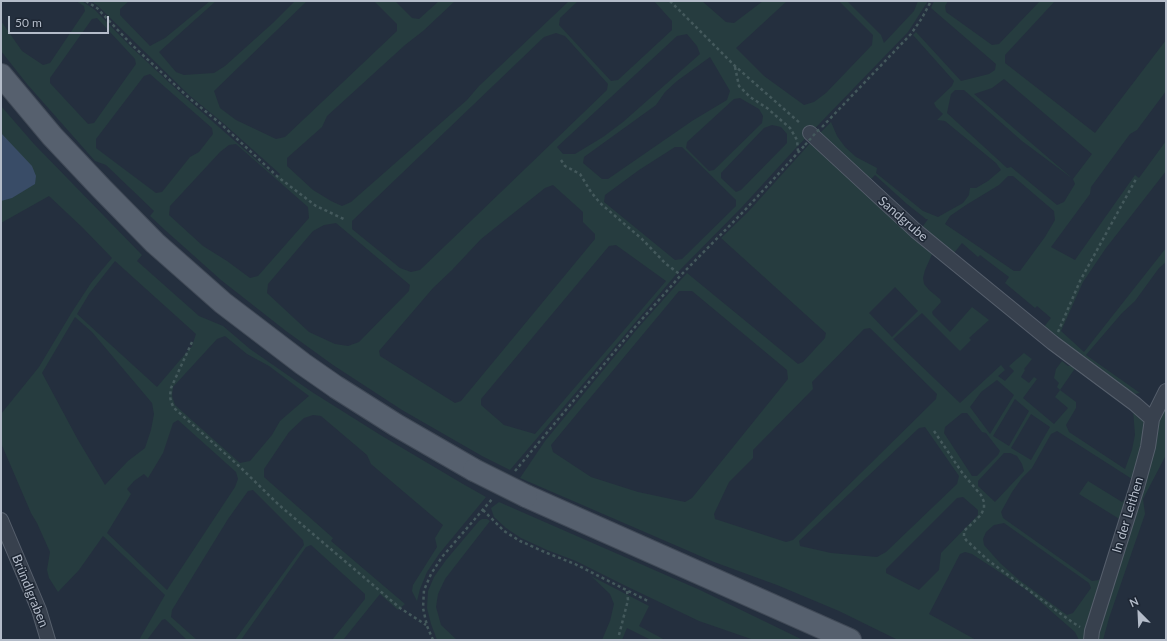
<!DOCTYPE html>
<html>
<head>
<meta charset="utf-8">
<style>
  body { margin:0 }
  #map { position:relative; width:1167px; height:641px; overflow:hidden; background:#242f3e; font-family:Lato,sans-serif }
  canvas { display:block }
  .frame { position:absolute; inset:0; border:2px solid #b4bcc9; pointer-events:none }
  .north { position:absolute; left:1119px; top:593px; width:40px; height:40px; -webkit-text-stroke:3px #1d2633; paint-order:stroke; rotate:336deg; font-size:11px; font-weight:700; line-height:16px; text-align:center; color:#b4bcc9 }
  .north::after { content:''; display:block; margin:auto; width:14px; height:18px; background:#b4bcc9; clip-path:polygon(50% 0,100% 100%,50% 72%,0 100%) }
  .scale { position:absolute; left:8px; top:16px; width:101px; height:18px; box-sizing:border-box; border:2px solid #b4bcc9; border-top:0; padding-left:5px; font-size:12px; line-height:14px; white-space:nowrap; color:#b4bcc9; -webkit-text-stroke:3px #1d2633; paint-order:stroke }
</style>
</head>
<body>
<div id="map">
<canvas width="1167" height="641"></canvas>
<div class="frame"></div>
<div class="north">N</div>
<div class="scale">50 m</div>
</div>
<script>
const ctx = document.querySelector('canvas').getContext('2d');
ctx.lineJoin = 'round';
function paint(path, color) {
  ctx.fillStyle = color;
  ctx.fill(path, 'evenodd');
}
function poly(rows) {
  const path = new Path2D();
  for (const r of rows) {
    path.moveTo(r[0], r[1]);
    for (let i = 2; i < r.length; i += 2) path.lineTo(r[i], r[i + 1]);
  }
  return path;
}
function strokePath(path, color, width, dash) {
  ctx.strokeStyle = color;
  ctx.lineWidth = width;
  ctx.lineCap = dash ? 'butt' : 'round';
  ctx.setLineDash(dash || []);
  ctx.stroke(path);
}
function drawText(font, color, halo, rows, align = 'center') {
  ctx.font = font + ' Lato,sans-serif';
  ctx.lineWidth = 3;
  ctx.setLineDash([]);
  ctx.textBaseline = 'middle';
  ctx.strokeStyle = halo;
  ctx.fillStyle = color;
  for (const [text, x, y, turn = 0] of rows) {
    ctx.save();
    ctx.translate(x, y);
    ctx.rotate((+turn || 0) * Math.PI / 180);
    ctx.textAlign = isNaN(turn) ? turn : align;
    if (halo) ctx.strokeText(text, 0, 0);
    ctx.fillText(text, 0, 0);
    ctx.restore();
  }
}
const green = poly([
  [76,1,82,1,95,10,130,46,187,99,277,178,280,174,223,123,190,96,98,6,91,1,129,1,120,9,120,15,150,46,165,38,210,1,216,1,159,52,176,72,184,75,214,73,225,66,274,22,295,1,307,1,214,91,220,108,236,120,276,139,285,137,397,31,397,24,374,1,395,1,412,18,419,19,439,1,455,1,423,31,405,45,327,116,322,127,287,158,287,166,313,190,331,201,342,206,351,202,467,100,479,86,569,1,578,1,560,18,559,25,611,81,618,80,672,30,672,21,654,1,702,1,726,22,734,23,763,1,787,1,736,48,764,76,804,105,814,102,826,93,872,45,873,35,839,1,847,1,881,35,884,43,914,11,918,1,928,1,908,32,794,150,742,207,679,271,510,470,482,456,402,410,333,365,286,331,221,280,165,230,150,216,154,211,106,165,95,161,27,84,1,51,1,21,22,51,43,65,50,63,85,11,84,6],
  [97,18,135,59,136,64,94,123,88,124,50,83,50,78,92,19],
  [556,33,565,36,608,84,607,90,420,270,411,272,400,268,352,229,352,221,544,37],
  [687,34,697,46,700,54,623,122,603,137,575,154,563,154,557,147,677,36],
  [710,57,730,91,727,100,692,121,608,179,602,179,583,163,584,157,656,105,665,92,677,81],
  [150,74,212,128,213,134,199,152,190,157,162,192,156,193,96,148,96,139,144,76],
  [740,98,759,109,763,116,762,123,714,170,709,171,686,148,687,142,734,99],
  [772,125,781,127,787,134,787,143,741,190,736,192,721,178,721,173,764,128],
  [236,144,308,207,309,218,258,276,250,278,227,261,203,246,169,215,170,206,220,152,229,145],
  [675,147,682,147,736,200,736,206,682,259,675,260,604,202,605,195,639,170],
  [553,185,583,212,583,222,595,234,595,239,461,401,455,403,380,356,379,351,433,288,452,270,481,239,545,188],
  [336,223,410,285,409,291,359,342,348,346,335,344,309,332,267,293,268,284,313,231,324,225],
  [616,245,666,281,535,434,504,425,481,405,481,399,609,246],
  [934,1,948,1,945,6,946,12,992,45,999,44,1040,1,1055,1,1005,55,1005,63,1095,133,1166,40,1166,91,1137,130,1130,134,1091,187,1090,194,1051,247,1075,260,1135,175,1139,178,1166,141,1166,171,1106,248,1083,282,1061,331,1084,352,1166,248,1166,262,1159,268,1135,301,1122,313,1086,355,1140,393,1129,395,1043,328,1051,318,1037,306,1035,308,1005,283,1009,277,980,255,978,257,962,243,954,253,921,229,928,219,926,219,907,204,875,175,869,181,818,135,831,122,837,136,845,147,856,157,877,168,876,173,923,211,938,217,963,203,969,195,970,188,976,188,988,181,1001,170,996,163,945,121,937,120,943,114,936,107,934,103,952,86,954,81,913,35,916,32,961,81,989,74,995,70,996,64,931,8],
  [1004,79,1092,154,1073,179,974,94,992,88],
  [955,90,964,90,1022,141,1073,179,1075,184,1064,202,1057,205,1011,167,1007,168,947,113,951,94],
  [1008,176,1013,176,1054,211,1055,220,1045,237,1020,271,1014,271,945,224,950,216,966,205,999,185],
  [1,106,34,144,142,255,137,261,199,316,223,326,250,349,312,392,382,436,463,484,486,497,439,554,427,572,420,589,417,601,412,591,413,585,437,547,435,538,443,525,371,464,367,455,321,416,313,415,304,418,289,432,264,469,264,477,333,538,331,541,405,604,398,610,380,594,343,640,332,640,365,599,365,594,311,545,306,547,241,640,235,640,304,545,303,540,253,490,248,491,228,519,172,610,171,617,197,640,187,640,165,619,162,620,147,640,139,640,165,595,103,536,79,570,58,592,49,578,47,570,50,552,37,523,31,513,1,443,1,414,39,367,72,312,91,283,112,258,83,228,49,196,1,223],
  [115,261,196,334,192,346,157,387,77,314,89,294],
  [75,317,92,332,152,403,154,414,151,430,145,448,128,461,105,485,78,440,42,373],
  [225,336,247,354,269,366,309,396,280,421,272,435,250,461,240,463,175,405,172,396,173,387,217,339],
  [178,420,236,472,238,479,235,487,167,590,107,533,131,494,127,489,134,481,144,474,148,478,163,453,173,423],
  [814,139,933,252,925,270,923,278,924,284,929,290,940,299,941,302,932,312,933,315,950,332,972,307,989,320,969,338,971,340,960,351,922,313,893,339,960,403,1001,365,1005,370,998,376,1005,381,1014,371,1009,366,1024,353,1032,359,1024,369,1025,370,1021,377,1029,383,1034,377,1037,379,1023,398,1054,424,1068,408,1055,397,1060,390,1057,387,1059,383,1054,378,1056,369,1062,361,1068,366,1074,365,1076,367,1060,390,1076,402,1076,408,1066,425,1069,432,1125,469,1132,450,1135,435,1133,409,1142,417,1145,428,1144,446,1101,593,1087,623,1087,640,1079,640,1075,632,1028,591,972,554,965,552,960,554,929,614,976,640,898,640,839,611,777,585,714,562,520,478,545,441,638,328,687,273,798,364,803,362,825,338,826,333,721,238,748,212],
  [895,287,918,311,892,337,869,313],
  [679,291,692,291,787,370,788,379,692,498,685,502,638,492,591,477,553,452,551,445],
  [870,328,937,394,936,399,793,540,786,542,715,519,714,514,729,482,753,458,753,450,813,389,812,382,864,329],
  [997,380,1014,395,990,434,970,407,981,392],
  [1015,399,1029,411,1009,446,993,436],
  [962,413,967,413,982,432,986,433,1000,451,998,455,977,476,972,476,944,433,945,427],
  [1031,414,1050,427,1031,460,1011,448],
  [925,427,959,476,957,484,886,552,877,557,831,553,800,546,799,541,919,428],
  [1057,431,1132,479,1125,499,1122,502,1088,481,1079,494,1121,520,1104,574,1099,580,1092,581,1003,518,1001,512,1012,492,1022,478,1032,468,1051,434],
  [1004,453,1010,453,1017,456,1022,464,1024,471,995,502,978,486,978,481],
  [963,497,978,510,978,515,941,553,939,570,919,590,886,573,886,569,957,498],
  [1004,523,1089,583,1091,588,1073,613,1067,615,1018,579,1000,563,984,545,983,539,986,532,994,525],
  [1166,401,1166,455,1143,499,1145,514,1109,618,1103,640,1095,640,1155,427],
  [499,502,700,590,803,640,754,640,699,621,628,587,576,561,547,550,521,538,506,528,494,517,491,508],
  [482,519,487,519,490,521,445,579,438,594,436,607,441,625,457,640,437,640,431,624,427,608,428,591,434,577,446,560,479,521],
  [591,576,649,606,639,626,665,640,651,640,627,628,622,640,602,640,610,621,614,604,610,594]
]);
const water = poly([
  [1,133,32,166,36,176,35,184,12,198,1,201]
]);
const path = poly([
  [86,1,97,8,131,44,188,97,221,124,278,177,316,206,346,220],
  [670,1,735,66,801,124],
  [735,67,739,86,750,97,767,108,790,128,797,140,798,151],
  [822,127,911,34,922,18,931,1],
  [561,160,565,166,580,174,591,192,600,203,642,239,666,264,681,275],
  [1058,332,1080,281,1136,179],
  [192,342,171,388,170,396,171,402,174,408,239,466,279,505,400,608,426,625],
  [934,431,963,474,981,495,984,502,984,508,981,515,964,531,964,536,966,540,989,561,1072,622,1080,627],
  [515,471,635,327,681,275,745,210,805,145],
  [483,510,504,531,520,541,547,553,575,564,648,601],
  [619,635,628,600,627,591],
  [433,640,427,626,423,608,424,590,431,574,442,557,493,498]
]);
const minor = poly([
  [810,133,916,231,1053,343,1135,404,1152,419],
  [1,520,39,610,48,640],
  [1091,640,1092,631,1137,487,1148,447,1152,419,1166,391]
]);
const primary = poly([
  [1,75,52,136,101,188,155,243,223,303,303,364,336,387,396,425,474,470],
  [526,496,850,640]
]);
const pathBridge = poly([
  [805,145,821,127]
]);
const primaryBridge = poly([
  [474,470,526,496]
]);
const streetNames = [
  ["Sandgrube",903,219,41],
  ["In der Leithen",1128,515,-73],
  ["Bründlgraben",30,591,68]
];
paint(green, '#263c3f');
paint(water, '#394c67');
strokePath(minor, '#565f6c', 16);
strokePath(primary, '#414a57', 24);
strokePath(path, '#44595c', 2.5, [3, 3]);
strokePath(minor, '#38414e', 14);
strokePath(primary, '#56606e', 22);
strokePath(primaryBridge, '#414a57', 24, []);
strokePath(pathBridge, '#44595c', 2.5, [3, 3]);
strokePath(primaryBridge, '#56606e', 22);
drawText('13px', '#b4bcc9', '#1d2633', streetNames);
</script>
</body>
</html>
